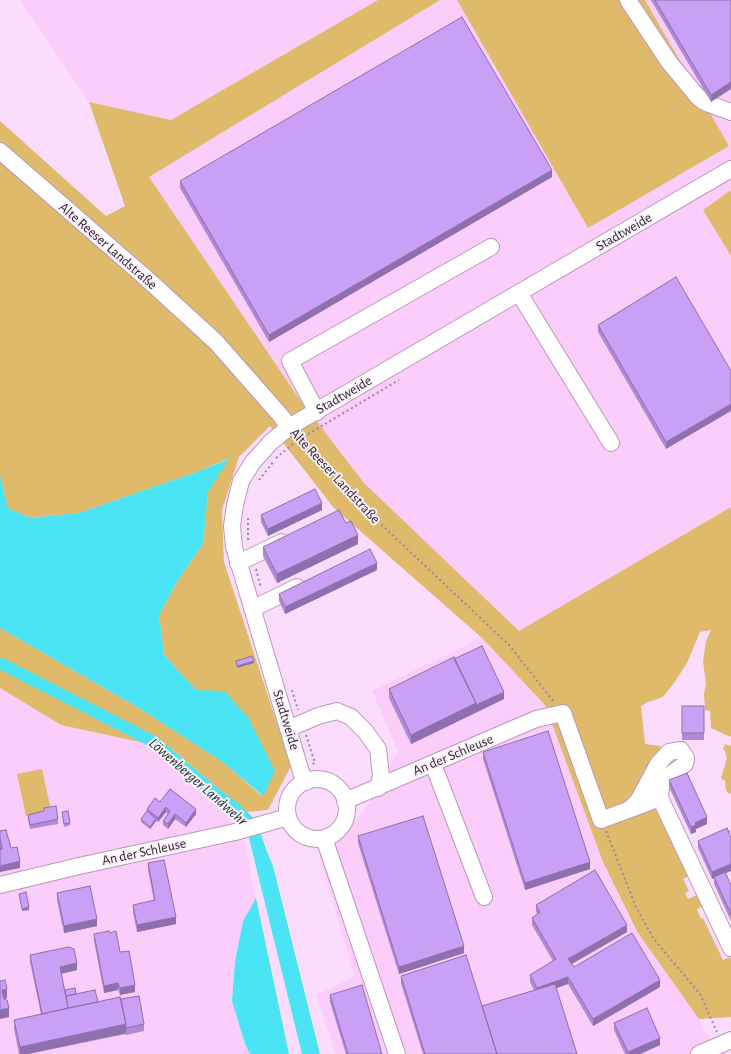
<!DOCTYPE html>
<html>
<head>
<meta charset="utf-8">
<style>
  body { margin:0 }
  canvas { display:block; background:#fcdcfc }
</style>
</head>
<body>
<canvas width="731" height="1054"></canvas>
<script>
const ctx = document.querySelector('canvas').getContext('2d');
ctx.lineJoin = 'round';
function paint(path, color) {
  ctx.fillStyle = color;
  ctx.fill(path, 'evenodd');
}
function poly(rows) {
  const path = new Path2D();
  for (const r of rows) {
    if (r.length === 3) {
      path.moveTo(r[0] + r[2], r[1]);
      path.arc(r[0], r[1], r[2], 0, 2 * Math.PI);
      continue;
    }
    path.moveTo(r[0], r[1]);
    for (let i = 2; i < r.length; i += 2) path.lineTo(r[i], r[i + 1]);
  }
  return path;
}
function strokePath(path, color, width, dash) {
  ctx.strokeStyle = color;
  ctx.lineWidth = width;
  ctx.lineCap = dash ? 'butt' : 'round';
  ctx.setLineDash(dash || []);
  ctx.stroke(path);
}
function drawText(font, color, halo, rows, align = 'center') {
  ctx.font = font + ' "Alegreya Sans",sans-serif';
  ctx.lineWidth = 4;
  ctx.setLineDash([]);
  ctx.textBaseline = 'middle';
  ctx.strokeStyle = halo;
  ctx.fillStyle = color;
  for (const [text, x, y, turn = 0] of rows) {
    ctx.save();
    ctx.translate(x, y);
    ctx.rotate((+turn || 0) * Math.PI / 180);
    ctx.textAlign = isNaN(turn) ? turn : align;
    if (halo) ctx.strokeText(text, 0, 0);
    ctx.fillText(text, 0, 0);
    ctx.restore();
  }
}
const built = poly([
  [20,0,378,0,171,120,89,102],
  [440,0,457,0,588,227,729,146,645,0,731,0,731,190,703,210,731,256,731,507,519,632,364,483,298,397,149,177],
  [482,638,545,705,603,862,638,933,699,1019,718,1054,336,1054,316,995,355,976,319,855,364,811,398,751,372,691],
  [0,688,61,725,172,749,246,812,244,840,256,898,243,921,235,962,232,1001,245,1044,250,1054,0,1054]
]);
const green = poly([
  [378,0,440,0,149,177,298,397,364,483,519,631,731,507,731,737,711,728,710,711,705,710,704,694,706,684,703,661,706,641,711,630,700,632,687,663,674,683,663,697,648,702,641,706,645,744,661,746,644,782,655,807,664,817,693,874,683,879,689,891,685,893,688,899,701,893,706,905,697,909,701,919,703,918,723,960,730,957,731,959,731,1017,699,1019,638,933,603,862,545,705,482,638,334,508,270,426,239,457,222,510,224,562,291,766,268,810,246,812,172,749,61,725,0,688,0,628,139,708,224,763,262,796,196,690,164,655,159,615,178,580,203,544,208,492,228,459,194,473,79,513,30,518,8,508,0,476,0,121,106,216,125,206,89,102,171,120],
  [457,0,645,0,729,146,588,228],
  [731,190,731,256,703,210],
  [725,744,731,746,731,794,728,793,726,790,725,780,723,780,721,778,727,758,725,751,723,749],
  [42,769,51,810,26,816,17,774]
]);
const water = poly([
  [229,459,208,492,203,544,178,580,159,615,164,655,196,690,224,691,248,717,275,771,263,796,224,763,139,708,0,628,0,476,8,508,30,518,79,513,194,473],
  [260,835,273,866,320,1054,302,1054,249,838],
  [256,898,289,1054,250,1054,245,1044,232,1001,235,962,243,921]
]);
const canal = poly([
  [0,663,154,742,217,795,237,810,248,821,255,835,260,851]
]);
const path = poly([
  [297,439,349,494,509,645,554,702],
  [276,458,298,440,399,380],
  [259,480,274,461],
  [248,518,248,539,249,543],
  [256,569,261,588],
  [292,690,298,710],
  [306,735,315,763,312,764],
  [606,831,636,907,653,938,700,994,717,1032],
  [728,832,731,831]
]);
const minor = poly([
  [628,0,669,62,697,96,703,101,709,104,731,112],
  [0,151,146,278,216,342,281,416,289,427],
  [519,293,611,443],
  [317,412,290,361,491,247],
  [238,563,282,542],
  [252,609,297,587],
  [288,729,318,716,337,711,351,717,365,731,378,749,381,776,378,788],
  [433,764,484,897],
  [317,809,30],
  [306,782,301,772,234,547,232,526,235,505,241,481,253,462,271,442,289,427,731,169],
  [345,801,536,719,563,713,601,820,660,798,731,948],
  [630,809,638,801,658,764,669,752,681,750,686,758,685,764,667,777,661,787,660,798],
  [324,838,397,1054],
  [0,885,79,866,235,832,288,817],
  [699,1054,731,1040]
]);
const wall = poly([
  [651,0,731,0,711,102],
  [552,177,269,342,180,188,180,181],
  [676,277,666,449,598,332,598,325],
  [322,510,268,536,261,522,261,515],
  [346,523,358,544,277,583,263,556,263,547],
  [377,570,285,614,279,601,279,594],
  [454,659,504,699,411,744,389,698,389,689],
  [682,706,704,706,704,740,682,740],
  [483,752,590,869,525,890,483,759],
  [669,780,707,824,696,829,696,832,691,834,669,787],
  [160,802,196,814,186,827,175,819,168,829,163,825,163,821,168,814,166,812,158,822,156,821,150,829,141,822,141,819,147,811,147,809],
  [44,808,58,819,58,824,30,829,28,819,28,815,44,812],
  [62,812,70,823,70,825,64,827],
  [358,836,464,953,399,974,358,843],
  [698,841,726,873,731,885,731,921,714,884,714,878,712,879,698,848],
  [148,863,176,924,137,932,133,912,133,905,154,901,148,870],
  [57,893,97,926,64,933,57,900],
  [536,905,627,932,572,964,574,967,660,987,593,1026,568,984,556,988,577,1054,423,1054,401,983,401,976,482,1009,482,1006,534,990,530,982,530,975,553,961,532,925,532,918,538,914,536,912],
  [110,933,120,952,135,992,120,995,118,990,104,993,94,941,94,934],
  [30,955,77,970,61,974,65,990,98,1002,121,999,144,1024,144,1031,126,1035,126,1034,28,1054,19,1054,14,1029,14,1020,41,1014,30,962],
  [330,995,382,1054,346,1054,330,1002],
  [614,1023,660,1045,640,1054,625,1054,614,1030]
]);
const shadedWall = poly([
  [731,82,731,89,711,102,711,95],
  [552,170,552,177,269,342,269,335],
  [731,404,731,411,666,449,666,442],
  [322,503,322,510,268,536,268,529],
  [358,535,358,544,277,583,277,574],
  [377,563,377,570,285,614,285,607],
  [254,661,254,663,237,668,237,666],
  [504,692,504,699,411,744,411,735,476,703],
  [166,807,166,812,158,822,158,818],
  [196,809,196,814,186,827,186,823],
  [175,814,175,819,168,829,168,824],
  [707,817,707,824,696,829,696,832,691,834,691,827,695,823],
  [156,819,156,821,150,829,150,827],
  [20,861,20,868,0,872,0,866],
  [590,862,590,869,525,890,525,883],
  [731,864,731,871,712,879,712,872],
  [29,907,29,910,22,911,22,909],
  [176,917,176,924,137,932,137,925],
  [97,919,97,926,64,933,64,926],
  [627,925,627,932,568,966,568,959],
  [464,946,464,953,399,974,399,967],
  [77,963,77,970,60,974,60,967],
  [568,977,568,984,537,995,537,988],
  [660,980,660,987,593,1026,593,1019],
  [118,983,118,990,104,993,104,986],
  [135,985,135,992,120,995,120,988],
  [7,989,7,998,2,1000,2,990],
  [9,1008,9,1017,0,1019,0,1010],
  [126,1024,126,1033,28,1054,20,1054,20,1047],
  [660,1038,660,1045,640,1054,628,1054,628,1052]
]);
const building = poly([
  [655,0,731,0,731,82,711,95,655,0],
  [462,17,552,170,269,335,180,181,462,17],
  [676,277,731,371,731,404,666,442,598,325,676,277],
  [315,489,322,503,268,529,261,515,315,489],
  [339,510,346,523,351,521,358,535,277,574,263,547,339,510],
  [370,549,377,563,285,607,279,594,370,549],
  [482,646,504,692,476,705,476,703,454,659,482,646],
  [252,656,254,661,237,666,236,661,252,656],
  [454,657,476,703,411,735,389,689,454,657],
  [682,706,704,706,704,733,682,733,682,706],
  [548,731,590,862,525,883,483,752,548,731],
  [687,773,707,817,695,823,696,825,691,827,669,780,687,773],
  [170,789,196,809,186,823,175,814,168,824,163,821,170,811,166,807,158,818,147,809,155,798,160,802,170,789],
  [56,806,58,819,30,825,28,815,44,811,44,808,56,806],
  [68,811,70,823,64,824,62,812,68,811],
  [147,811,156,819,150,827,141,819,147,811],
  [423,816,464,946,399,967,358,836,423,816],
  [727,828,731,838,731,864,712,872,698,841,727,828],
  [6,830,11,848,17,847,20,861,0,866,0,849,2,849,0,838,0,831,6,830],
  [0,840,2,849,0,849,0,840],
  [164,860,176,917,137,925,133,905,155,900,148,863,164,860],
  [595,870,627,925,568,959,574,967,632,933,660,980,593,1019,568,977,537,988,530,975,556,959,532,918,540,912,536,905,595,870],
  [725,872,731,885,731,914,714,877,725,872],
  [90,886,97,919,64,926,57,893,90,886],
  [26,892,29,907,22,909,19,894,26,892],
  [109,931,110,933,116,931,120,952,129,951,135,985,120,988,118,983,104,986,94,934,109,931],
  [69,947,74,949,77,963,60,967,68,1008,42,1014,30,955,69,947],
  [466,955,497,1054,425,1054,401,976,466,955],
  [5,980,7,989,2,990,4,999,7,1000,9,1008,0,1010,0,981,5,980],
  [555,984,577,1054,497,1054,482,1006,555,984],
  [362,985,382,1054,348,1054,330,995,362,985],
  [75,988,76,994,66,996,65,990,75,988],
  [95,990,98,1002,68,1008,66,996,95,990],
  [139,996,144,1024,126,1028,126,1024,121,999,139,996],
  [120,997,126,1024,20,1047,14,1020,120,997],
  [647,1008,660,1038,628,1052,614,1023,647,1008]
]);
const streetNames = [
  ["Stadtweide",624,232,-30],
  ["Alte Reeser Landstraße",108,246,41],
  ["Stadtweide",344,395,-30],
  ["Alte Reeser Landstraße",335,476,47],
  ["Stadtweide",286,720,73],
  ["An der Schleuse",453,755,-23],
  ["An der Schleuse",144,852,-12]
];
const waterNames = [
  ["Löwenberger Landwehr",198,782,41]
];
paint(built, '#facdfb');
paint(green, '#dfba6a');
paint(water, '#4ae4f5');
strokePath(canal, '#4ae4f5', 12);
strokePath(minor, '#bc96bc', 18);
strokePath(path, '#9e869e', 2, [2, 3]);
strokePath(minor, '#fff', 16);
paint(wall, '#ae8ad4');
paint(shadedWall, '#8d70ad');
paint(building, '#caa0f7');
strokePath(building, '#8d70ad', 1);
drawText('14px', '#2b1c2b', '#faf2fa', streetNames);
drawText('italic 15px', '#173033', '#faf2fa', waterNames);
</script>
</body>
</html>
